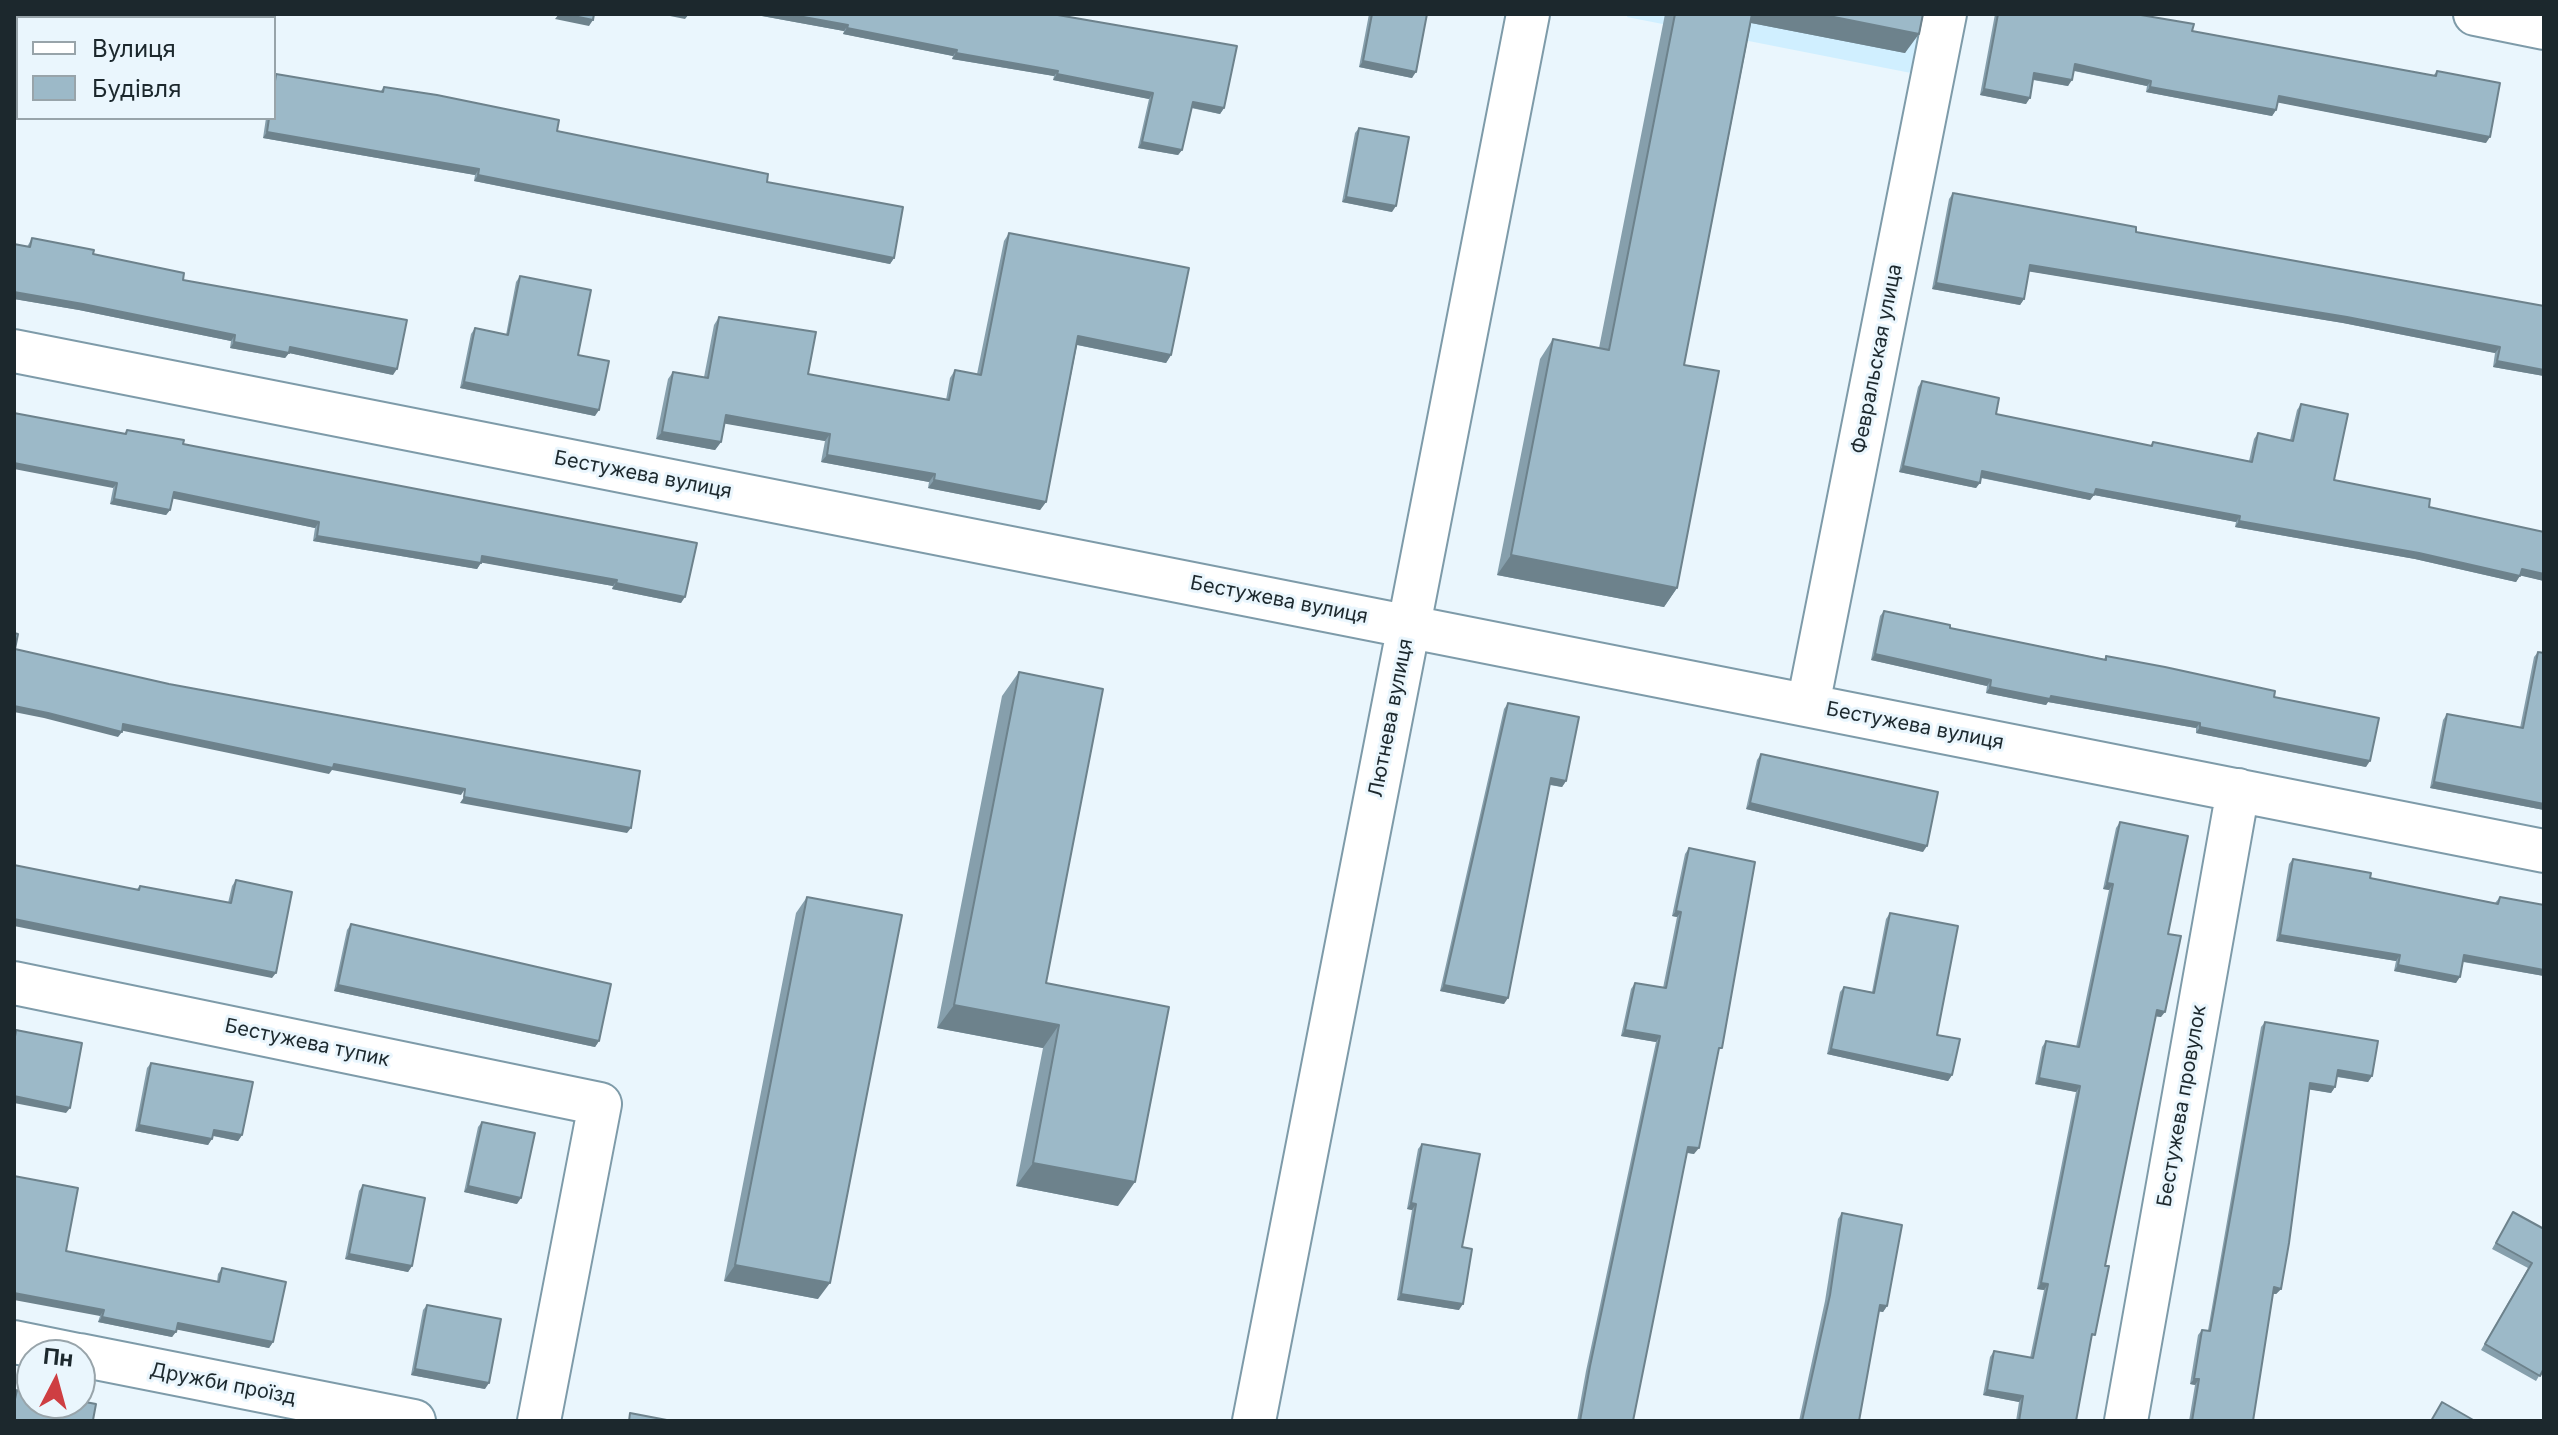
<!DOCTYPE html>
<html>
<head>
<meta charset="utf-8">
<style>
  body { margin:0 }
  #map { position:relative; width:2558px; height:1435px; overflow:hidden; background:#eaf6fd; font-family:Inter,sans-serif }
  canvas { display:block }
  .frame { position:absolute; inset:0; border:16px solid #1c282d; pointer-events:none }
  .legend { position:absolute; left:16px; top:16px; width:260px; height:104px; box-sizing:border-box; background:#eaf6fd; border:2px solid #98a4aa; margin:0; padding:10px 14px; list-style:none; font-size:24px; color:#1c282d }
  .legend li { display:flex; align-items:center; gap:16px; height:40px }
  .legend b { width:40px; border:2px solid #98a4aa }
  .north { position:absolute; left:16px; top:1339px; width:80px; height:80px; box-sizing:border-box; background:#eaf6fd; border:2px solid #98a4aa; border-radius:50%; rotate:6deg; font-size:22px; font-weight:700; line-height:32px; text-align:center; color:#1c282d }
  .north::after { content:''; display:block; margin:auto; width:28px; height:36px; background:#ce3e42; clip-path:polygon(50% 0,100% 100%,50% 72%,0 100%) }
</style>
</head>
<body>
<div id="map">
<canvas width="2558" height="1435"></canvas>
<div class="frame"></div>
<ul class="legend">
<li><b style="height:10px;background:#fff"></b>Вулиця</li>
<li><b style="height:22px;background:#9cb9c8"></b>Будівля</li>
</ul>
<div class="north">Пн</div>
</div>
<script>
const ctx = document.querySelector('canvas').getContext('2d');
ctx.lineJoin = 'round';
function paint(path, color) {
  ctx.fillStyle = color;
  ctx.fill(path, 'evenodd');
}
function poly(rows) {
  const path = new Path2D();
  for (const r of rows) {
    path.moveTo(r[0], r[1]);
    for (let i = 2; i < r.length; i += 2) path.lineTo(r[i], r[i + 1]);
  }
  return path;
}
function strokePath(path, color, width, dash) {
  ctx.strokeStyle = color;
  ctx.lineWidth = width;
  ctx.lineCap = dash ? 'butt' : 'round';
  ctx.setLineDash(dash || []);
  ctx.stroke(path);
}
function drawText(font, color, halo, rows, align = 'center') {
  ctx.font = font + ' Inter,sans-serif';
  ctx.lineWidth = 6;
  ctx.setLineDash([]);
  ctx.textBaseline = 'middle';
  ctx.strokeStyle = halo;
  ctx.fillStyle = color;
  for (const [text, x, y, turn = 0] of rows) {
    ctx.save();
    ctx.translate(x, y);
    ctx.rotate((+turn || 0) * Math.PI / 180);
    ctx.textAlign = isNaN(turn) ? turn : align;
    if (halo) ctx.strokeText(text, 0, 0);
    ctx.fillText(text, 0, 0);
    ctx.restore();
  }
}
const built = poly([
  [1628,14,1927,14,1916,74,1627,17]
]);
const minor = poly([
  [2475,14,2544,28],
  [14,351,2544,851],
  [1808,705,1945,14],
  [14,983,600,1104,539,1421],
  [14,1342,78,1355],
  [80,1355,414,1421],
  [1254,1421,1528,14],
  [2126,1421,2238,790]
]);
const wall = poly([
  [751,14,1052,14,1224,108,1220,114,1191,108,1182,150,1178,155,1138,148,1149,99,1053,80,1054,76,952,59,953,56,843,34,844,31],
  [1369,14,1427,14,1412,78,1359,67],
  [1665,14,1923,14,1905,53,1751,23,1684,365,1677,588,1664,607,1497,575,1540,359,1553,339,1599,348],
  [1995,14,2135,14,2192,31,2433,76,2437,71,2486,143,2278,102,2276,110,2272,116,2146,92,2147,86,2074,71,2068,86,2033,80,2026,104,1980,95],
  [276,74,380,92,384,87,557,131,767,182,894,258,890,264,474,181,475,175,263,138,266,118,274,118,274,78],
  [1359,128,1392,212,1342,202,1355,133],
  [1953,193,2136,232,2544,306,2544,376,2493,367,2495,353,2343,323,2029,271,2024,299,2020,305,1932,289,1949,199],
  [1009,233,1171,355,1166,363,1077,345,1046,502,1040,510,928,488,929,482,821,462,825,441,725,423,721,442,715,450,656,439,668,379,673,372,704,377,714,325,719,317,808,374,946,400,950,378,955,370,977,374,1004,241],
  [32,238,183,280,393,375,289,353,285,358,230,348,231,341,79,310,14,299,14,244,27,247],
  [520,276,578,355,595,416,460,388,471,334,475,328,506,335,516,282],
  [1922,381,1996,414,2150,446,2153,442,2249,461,2254,439,2258,433,2290,440,2297,410,2301,404,2334,480,2429,507,2544,532,2544,581,2520,575,2516,582,2415,559,2235,527,2236,522,2094,495,2090,500,1981,478,1976,488,1899,472,1918,387],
  [127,430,183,444,697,543,681,603,612,589,613,586,481,562,477,569,313,541,315,528,173,498,170,510,166,515,110,504,124,434],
  [1884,611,1950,628,2104,659,2106,656,2274,697,2366,767,2196,733,2196,728,2048,702,2046,705,1986,693,1987,686,1871,660,1880,616],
  [2538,652,2544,653,2544,810,2430,788,2443,720,2447,714,2520,728,2534,657],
  [1019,672,1046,983,1118,1206,1016,1186,1043,1048,937,1028,1002,696],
  [1508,703,1566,781,1562,787,1550,785,1504,1004,1440,991,1504,709],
  [1761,754,1923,852,1746,809,1757,760],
  [2120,822,2168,934,2161,1017,2156,1016,2105,1266,2076,1421,2016,1421,2019,1402,1983,1395,1990,1357,1994,1351,2030,1358,2044,1290,2037,1289,2076,1092,2035,1084,2042,1047,2046,1041,2076,1047,2109,890,2103,889,2116,828],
  [1689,848,1718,1054,1694,1154,1687,1153,1633,1421,1577,1421,1586,1371,1656,1042,1621,1036,1631,989,1635,983,1663,988,1677,917,1672,916,1685,854],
  [2293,859,2370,878,2495,903,2500,897,2544,905,2544,976,2463,962,2456,983,2394,971,2396,961,2276,941,2289,864],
  [236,880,272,978,137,889,140,886,228,903,232,886],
  [807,897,818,1299,724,1281,796,913],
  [1890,913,1952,1075,1948,1081,1827,1054,1840,992,1844,987,1872,992,1886,919],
  [351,924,599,1041,595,1047,334,991,347,930],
  [2265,1022,2372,1076,2368,1082,2337,1077,2335,1087,2331,1093,2309,1089,2281,1289,2276,1294,2273,1294,2253,1421,2189,1421,2195,1385,2190,1384,2198,1335,2202,1330,2208,1330,2261,1027],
  [151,1063,242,1135,238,1141,213,1136,208,1145,135,1131,147,1068],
  [482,1122,517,1204,464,1192,478,1127],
  [1422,1144,1462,1247,1459,1310,1397,1300,1412,1210,1407,1209,1418,1149],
  [363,1185,412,1266,408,1272,345,1259,359,1191],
  [2513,1212,2544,1229,2544,1368,2536,1381,2481,1350,2528,1268,2492,1249],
  [1842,1213,1887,1306,1883,1312,1879,1311,1859,1421,1799,1421,1825,1301,1838,1219],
  [66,1251,217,1282,218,1274,222,1268,273,1342,269,1348,177,1329,172,1337,98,1322,100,1316],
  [427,1305,485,1389,411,1375,423,1310]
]);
const shadedWall = poly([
  [559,14,564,14,593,20,589,26,555,19],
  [660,14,689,14,685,19],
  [751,14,787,14,848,25,844,31],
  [1746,14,1819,14,1919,34,1905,53,1741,21],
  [847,28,957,50,953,56,843,34],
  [956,53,1058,71,1054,76,952,59],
  [1363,61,1416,72,1412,78,1359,67],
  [2075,64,2151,81,2147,86,2071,70],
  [2034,73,2072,80,2068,86,2030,79],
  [1057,74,1153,93,1149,99,1053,80],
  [14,79,18,80,18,83,16,86,14,86],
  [2150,87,2276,110,2272,116,2146,92],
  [1984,89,2030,98,2026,104,1980,95],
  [2279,96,2490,137,2486,143,2275,102],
  [1193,102,1224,108,1220,114,1189,107],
  [267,132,479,169,475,175,263,138],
  [1142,142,1182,150,1178,155,1138,148],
  [478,175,894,258,890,264,474,181],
  [1346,197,1396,206,1392,212,1342,202],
  [2030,265,2347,317,2500,347,2495,353,2343,323,2026,271],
  [1936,283,2024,299,2020,305,1932,289],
  [14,292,83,304,235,335,231,341,79,310,14,299],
  [1078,336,1171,355,1166,363,1073,344],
  [234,342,290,347,397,369,393,375,289,353,285,358,230,348],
  [2497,361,2544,370,2544,376,2493,367],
  [464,382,599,410,595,416,460,388],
  [726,415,830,434,825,441,721,423],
  [662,432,721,442,715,450,656,439],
  [827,455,935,474,929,482,821,462],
  [14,463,117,483,113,488,14,469],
  [1903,466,1980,483,1976,488,1899,472],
  [1982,471,2096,489,2240,516,2236,522,2094,495,2090,500,1978,477],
  [934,480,1046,502,1040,510,928,488],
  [174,492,319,522,315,528,170,498],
  [114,499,170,510,166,515,110,504],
  [2239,521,2419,553,2520,576,2516,582,2415,559,2235,527],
  [317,536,481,563,477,569,313,541],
  [1511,555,1677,588,1664,607,1497,575],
  [482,556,617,580,613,586,478,562],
  [2522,569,2544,574,2544,581,2518,575],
  [616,583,685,597,681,603,612,589],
  [1875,654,1991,680,1987,686,1871,660],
  [1990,687,2051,696,2200,723,2196,728,2048,702,2046,705,1986,693],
  [14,706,48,713,122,732,118,737,44,718,14,712],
  [123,724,465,789,461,795,332,770,329,774,119,730],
  [2200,727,2370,761,2366,767,2196,733],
  [1551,778,1566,781,1562,787,1547,784],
  [2434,782,2544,804,2544,810,2430,788],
  [464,797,631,828,627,833,460,803],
  [1750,803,1927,846,1923,852,1746,809],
  [2107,883,2113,884,2109,890,2103,889],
  [1676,911,1681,912,1677,917,1672,916],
  [14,919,276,973,272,978,14,926],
  [2280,935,2400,955,2396,961,2276,941],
  [2464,955,2544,970,2544,976,2460,961],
  [2398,965,2460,977,2456,983,2394,971],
  [338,985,599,1041,595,1047,334,991],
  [1444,985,1508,998,1504,1004,1440,991],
  [954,1005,1059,1025,1043,1048,937,1028],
  [2157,1010,2165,1012,2161,1017,2153,1016],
  [1625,1030,1660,1036,1656,1042,1621,1036],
  [1831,1049,1952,1075,1948,1081,1827,1054],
  [2338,1070,2372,1076,2368,1082,2334,1076],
  [2039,1078,2080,1086,2076,1092,2035,1084],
  [2310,1083,2335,1087,2331,1093,2306,1089],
  [14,1096,70,1108,66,1113,14,1103],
  [139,1125,212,1139,208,1145,135,1131],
  [214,1130,242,1135,238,1141,210,1135],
  [1688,1147,1699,1148,1694,1154,1684,1152],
  [1033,1163,1135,1182,1118,1206,1016,1186],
  [468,1186,521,1198,517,1204,464,1192],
  [1411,1203,1416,1204,1412,1210,1407,1209],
  [349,1254,412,1266,408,1272,345,1259],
  [735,1265,830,1283,818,1299,724,1281],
  [2041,1283,2048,1284,2044,1290,2037,1289],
  [2274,1287,2281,1289,2276,1294,2269,1293],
  [14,1293,104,1310,100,1316,14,1300],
  [1401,1294,1463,1304,1459,1310,1397,1300],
  [1880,1305,1887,1306,1883,1312,1876,1311],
  [102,1317,176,1332,172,1337,98,1322],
  [178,1323,273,1342,269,1348,174,1329],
  [415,1369,489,1383,485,1389,411,1375],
  [2194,1379,2199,1379,2195,1385,2190,1384],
  [1987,1390,2023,1396,2019,1402,1983,1395]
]);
const building = poly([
  [14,14,147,14,147,18,18,18,18,80,14,79,14,14],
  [564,14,594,14,593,20,564,14],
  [787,14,1052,14,1237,46,1224,108,1193,102,1182,150,1142,142,1153,93,1057,74,1058,71,956,53,957,50,847,28,848,25,787,14],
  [1372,14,1427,14,1416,72,1363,61,1372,14],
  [1675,14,1752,14,1684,365,1719,371,1677,588,1511,555,1553,339,1609,350,1675,14],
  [1819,14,1923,14,1919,34,1819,14],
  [1998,14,2135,14,2194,24,2192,31,2436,76,2437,71,2500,83,2490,137,2279,96,2276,110,2150,87,2151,81,2075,64,2072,80,2034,73,2030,98,1984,89,1998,14],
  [276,74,383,92,384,87,437,95,559,120,557,131,768,174,767,182,903,207,894,258,478,175,479,169,267,132,269,118,274,118,274,88,276,74],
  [1359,128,1409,137,1396,206,1346,197,1359,128],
  [1953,193,2136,227,2136,232,2544,306,2544,370,2497,361,2500,347,2347,317,2030,265,2024,299,1936,283,1953,193],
  [1009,233,1189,268,1171,355,1078,336,1046,502,934,480,935,474,827,455,830,434,726,415,721,442,662,432,673,372,708,378,719,317,816,332,808,374,949,400,955,370,981,375,1009,233],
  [32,238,94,250,93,254,184,273,183,280,407,320,397,369,290,347,289,353,234,342,235,335,83,304,14,292,14,244,30,247,32,238],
  [520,276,591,290,578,355,609,361,599,410,464,382,475,328,508,335,520,276],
  [1922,381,1999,398,1996,414,2152,446,2153,442,2252,462,2258,433,2293,441,2301,404,2348,414,2334,480,2430,499,2429,507,2544,532,2544,574,2522,569,2520,576,2419,553,2239,521,2240,516,2096,489,2094,495,1982,471,1980,483,1903,466,1922,381],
  [14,413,126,434,127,430,184,440,183,444,697,543,685,597,616,583,617,580,482,556,481,563,317,536,319,522,174,492,170,510,114,499,117,483,14,463,14,413],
  [1884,611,1950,625,1950,628,2106,660,2106,656,2165,667,2275,691,2274,697,2379,718,2370,761,2200,727,2200,723,2051,696,2050,699,1990,687,1991,680,1875,654,1884,611],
  [14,633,18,634,15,649,169,684,640,771,631,828,464,797,465,789,334,764,333,768,123,724,122,732,48,713,14,706,14,633],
  [2538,652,2544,653,2544,804,2434,782,2447,714,2523,728,2538,652],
  [1019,672,1103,689,1046,983,1169,1007,1135,1182,1033,1163,1059,1025,954,1005,1019,672],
  [1508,703,1579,717,1566,781,1551,778,1508,998,1444,985,1508,703],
  [1761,754,1938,792,1927,846,1750,803,1761,754],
  [2120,822,2188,836,2168,934,2181,936,2165,1012,2157,1010,2105,1266,2109,1266,2095,1335,2092,1334,2076,1421,2019,1421,2023,1396,1987,1390,1994,1351,2033,1358,2048,1284,2041,1283,2080,1086,2039,1078,2046,1041,2079,1047,2113,884,2107,883,2120,822],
  [1689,848,1755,862,1722,1048,1719,1048,1699,1148,1688,1147,1633,1421,1580,1421,1590,1366,1660,1036,1625,1030,1635,983,1666,988,1681,912,1676,911,1689,848],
  [2293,859,2371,873,2370,878,2498,904,2500,897,2544,905,2544,970,2464,955,2460,977,2398,965,2400,955,2280,935,2293,859],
  [14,865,139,890,140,886,231,903,236,880,292,892,276,973,14,919,14,865],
  [807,897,902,915,830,1283,735,1265,807,897],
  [1890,913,1958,926,1937,1035,1960,1039,1952,1075,1831,1049,1844,987,1874,993,1890,913],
  [351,924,611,984,599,1041,338,985,351,924],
  [2265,1022,2378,1041,2372,1076,2338,1070,2335,1087,2310,1083,2289,1243,2281,1289,2274,1287,2253,1421,2192,1421,2199,1379,2194,1379,2202,1330,2210,1331,2265,1022],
  [16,1030,82,1043,70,1108,14,1096,14,1043,16,1030],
  [151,1063,253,1082,242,1135,214,1130,212,1139,139,1125,151,1063],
  [482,1122,535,1133,521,1198,468,1186,482,1122],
  [1422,1144,1480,1154,1462,1247,1472,1249,1463,1304,1401,1294,1416,1204,1411,1203,1422,1144],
  [14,1176,78,1188,66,1251,219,1282,222,1268,286,1282,273,1342,178,1323,176,1332,102,1317,104,1310,14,1293,14,1176],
  [363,1185,425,1198,412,1266,349,1254,363,1185],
  [2513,1212,2544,1229,2544,1368,2540,1376,2485,1344,2532,1263,2496,1243,2513,1212],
  [1842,1213,1902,1225,1887,1306,1880,1305,1859,1421,1802,1421,1830,1295,1842,1213],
  [427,1305,501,1319,489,1383,415,1369,427,1305],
  [17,1390,32,1392,32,1403,80,1403,80,1401,96,1404,93,1420,98,1421,14,1421,14,1399,15,1399,17,1390],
  [2442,1402,2475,1421,2431,1421,2442,1402],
  [630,1413,672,1421,629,1421,630,1413]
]);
const streetNames = [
  ["Февральская улица",1877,359,-79],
  ["Бестужева вулиця",643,475,11],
  ["Бестужева вулиця",1279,600,11],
  ["Лютнева вулиця",1391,718,-79],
  ["Бестужева вулиця",1915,726,11],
  ["Бестужева тупик",307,1043,12],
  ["Бестужева провулок",2182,1106,-80],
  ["Дружби проїзд",223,1384,11]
];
paint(built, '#d0efff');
strokePath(minor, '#7e9ba9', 46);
strokePath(minor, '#fff', 42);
paint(wall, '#869fac');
paint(shadedWall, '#6d828c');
paint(building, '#9cb9c8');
strokePath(building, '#6d828c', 2);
drawText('20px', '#1c282d', '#eaf6fd', streetNames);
</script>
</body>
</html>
